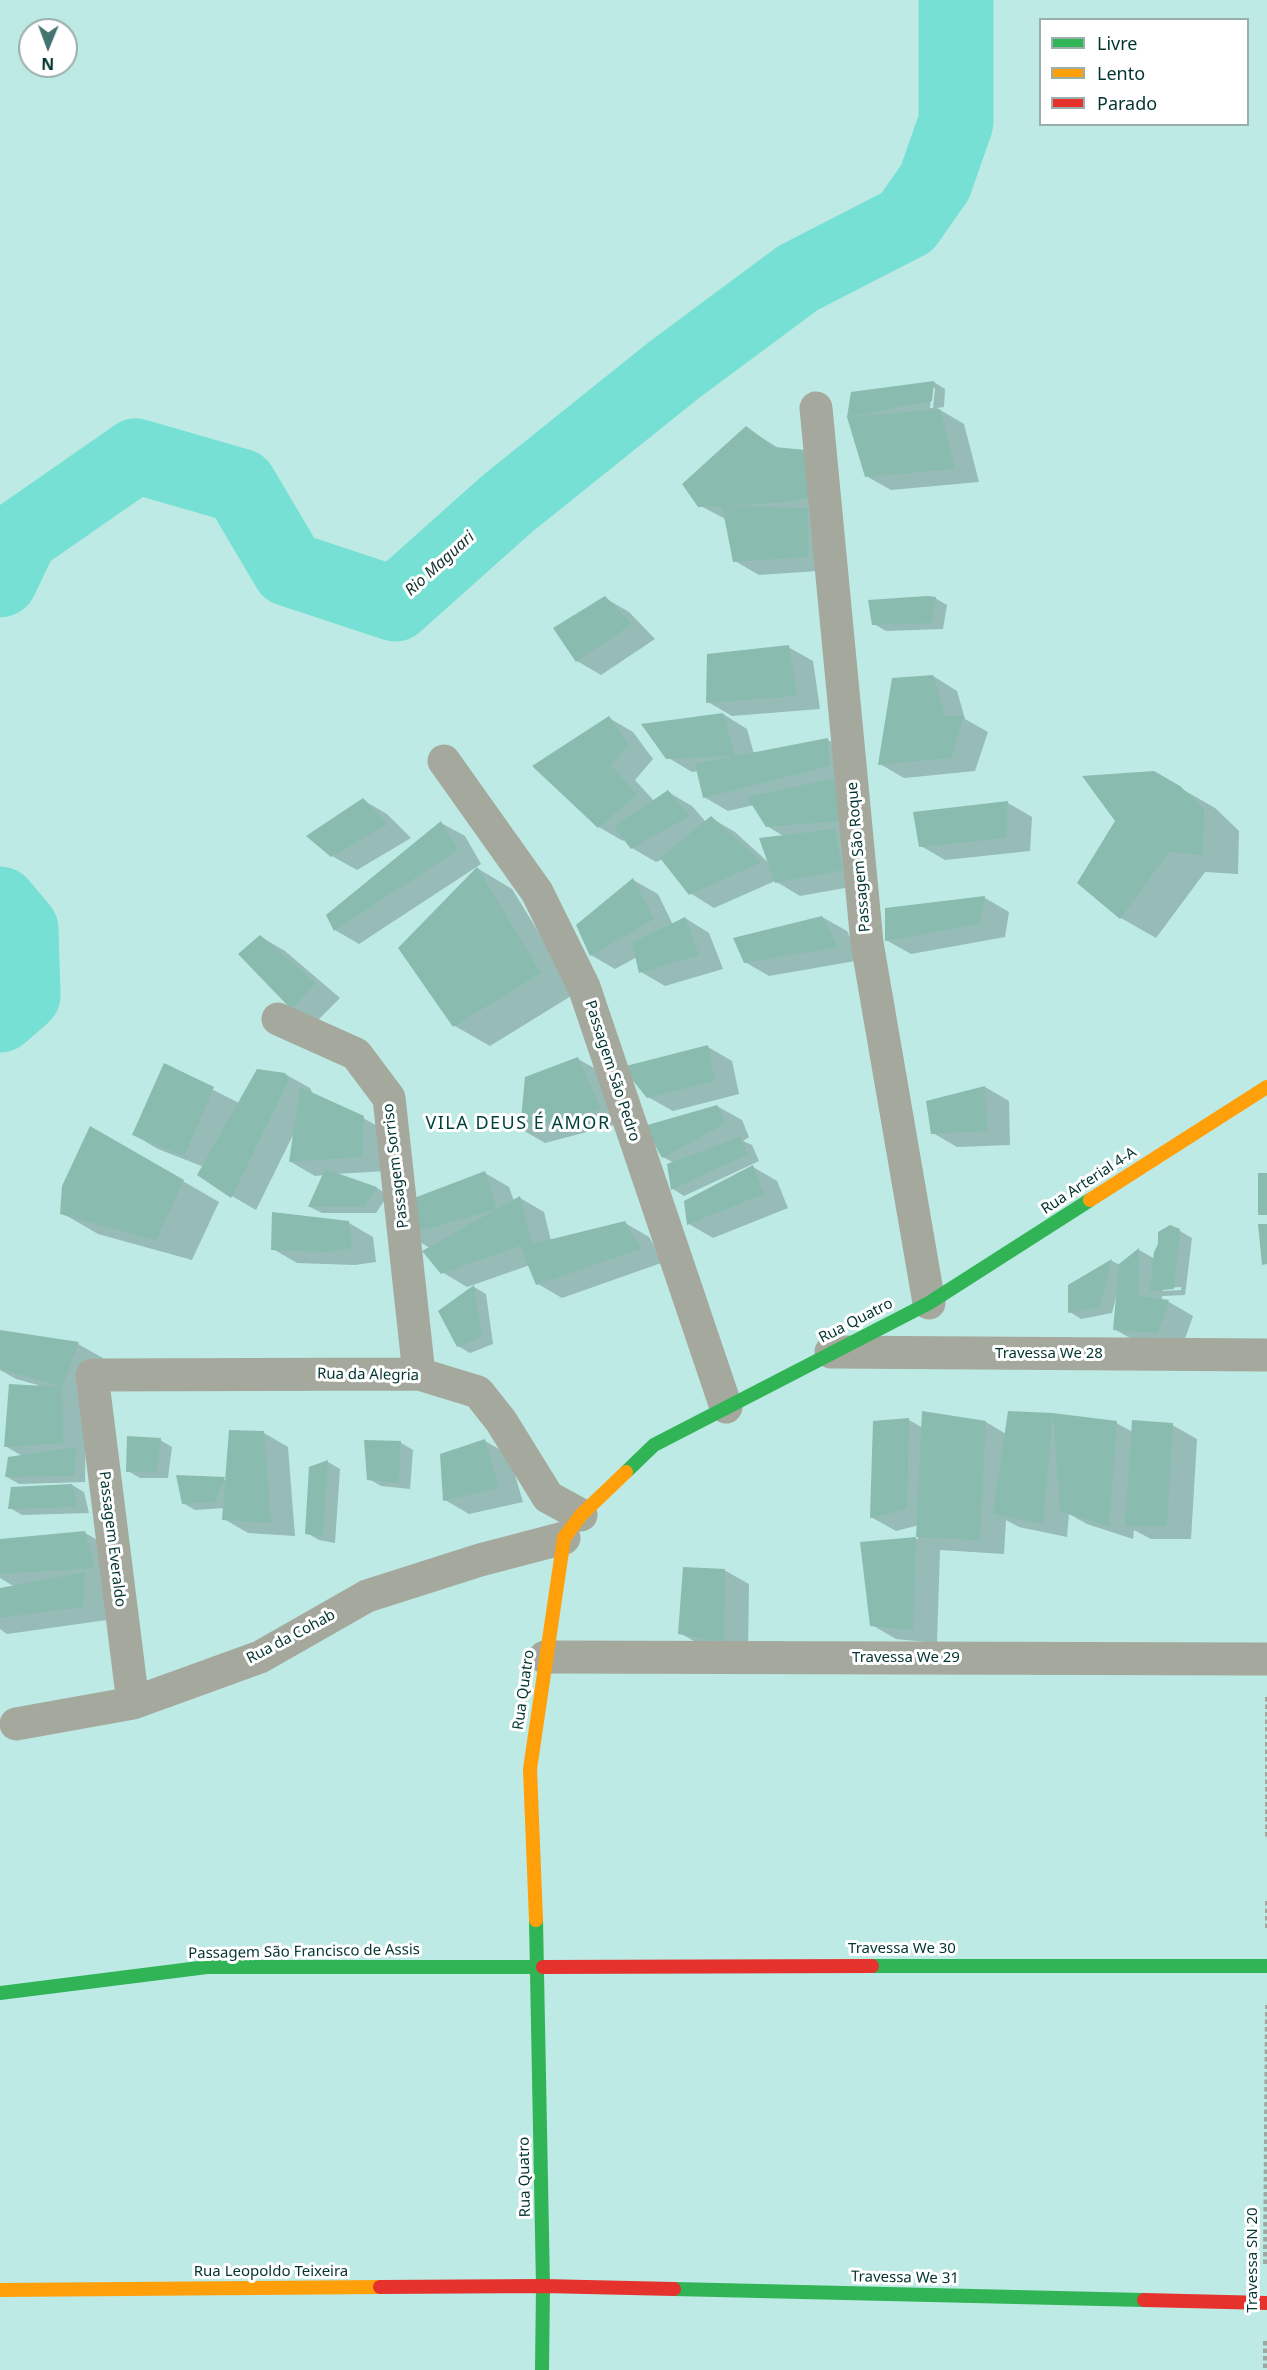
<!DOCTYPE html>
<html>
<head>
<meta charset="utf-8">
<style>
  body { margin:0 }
  #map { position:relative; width:1267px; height:2370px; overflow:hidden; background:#bdeae4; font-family:"Noto Sans",sans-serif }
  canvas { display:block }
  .legend { position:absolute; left:1039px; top:18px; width:210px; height:108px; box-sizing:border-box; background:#fff; border:2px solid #9aaeac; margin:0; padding:8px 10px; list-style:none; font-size:18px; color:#023530 }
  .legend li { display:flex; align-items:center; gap:12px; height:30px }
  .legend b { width:30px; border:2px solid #9aaeac }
  .north { position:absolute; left:18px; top:18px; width:60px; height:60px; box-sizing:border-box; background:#fff; border:2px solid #9aaeac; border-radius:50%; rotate:181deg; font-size:16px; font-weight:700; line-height:24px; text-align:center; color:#023530 }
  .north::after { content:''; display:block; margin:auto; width:21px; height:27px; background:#43746f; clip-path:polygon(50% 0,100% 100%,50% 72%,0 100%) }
</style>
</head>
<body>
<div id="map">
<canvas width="1267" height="2370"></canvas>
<ul class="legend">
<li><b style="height:8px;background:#30b455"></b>Livre</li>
<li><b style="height:8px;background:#ff9f0a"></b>Lento</li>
<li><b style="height:8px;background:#e5322d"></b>Parado</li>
</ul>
<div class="north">N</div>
</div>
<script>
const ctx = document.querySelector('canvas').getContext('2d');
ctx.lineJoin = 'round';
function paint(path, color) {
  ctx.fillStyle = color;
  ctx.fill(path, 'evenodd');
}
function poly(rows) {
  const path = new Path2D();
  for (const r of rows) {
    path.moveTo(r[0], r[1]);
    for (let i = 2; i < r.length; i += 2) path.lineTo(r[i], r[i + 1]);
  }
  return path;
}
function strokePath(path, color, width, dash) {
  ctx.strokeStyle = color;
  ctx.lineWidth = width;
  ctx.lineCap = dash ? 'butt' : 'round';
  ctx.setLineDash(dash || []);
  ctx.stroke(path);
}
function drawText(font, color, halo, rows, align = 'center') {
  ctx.font = font + ' "Noto Sans",sans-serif';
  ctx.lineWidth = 6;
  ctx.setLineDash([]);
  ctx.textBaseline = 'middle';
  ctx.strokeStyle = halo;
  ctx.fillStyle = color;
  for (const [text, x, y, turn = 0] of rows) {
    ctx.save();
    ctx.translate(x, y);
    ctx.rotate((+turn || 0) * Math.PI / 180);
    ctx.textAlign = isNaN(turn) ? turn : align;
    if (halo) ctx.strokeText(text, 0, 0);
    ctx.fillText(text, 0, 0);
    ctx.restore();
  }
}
const shadow = poly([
  [934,382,945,389,944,407,937,408,964,424,979,482,891,490,866,476,849,417],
  [932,388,935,388,933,408,930,408],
  [746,428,780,449,805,451,832,570,759,575,735,561,727,520,699,505],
  [605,598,629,612,655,639,601,675,577,661],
  [935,598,947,605,943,629,886,631,874,624],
  [788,647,813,661,820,709,732,716,708,702],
  [933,676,957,691,965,719,988,732,975,771,904,778,880,764],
  [723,714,747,729,754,754,828,740,852,754,867,884,800,896,775,881,714,908,690,893,663,859,656,862,632,848,625,839,623,841,599,827,609,718,633,732,653,759,635,780,654,801,668,792,692,806,706,822,711,818,735,832,769,863,785,837,767,826,754,805,728,811,704,797,698,771,692,772,667,757],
  [1154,773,1215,808,1239,831,1238,874,1205,872,1156,938,1121,918],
  [363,800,387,814,411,838,357,870,332,856],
  [1008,803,1032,817,1030,851,945,860,921,846,915,813],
  [441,823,465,836,481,864,359,944,335,930],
  [477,868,512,889,576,993,490,1046,455,1026],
  [633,880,658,894,673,925,685,918,709,933,723,969,665,986,641,972,637,957,615,969,591,955],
  [985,898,1009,912,1005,937,911,954,886,940,886,909],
  [822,917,847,931,861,960,769,976,745,962],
  [261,937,285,951,340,998,316,1022,292,1008],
  [708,1047,732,1061,739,1094,673,1111,648,1097],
  [578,1059,603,1073,625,1122,545,1143,521,1129],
  [164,1065,239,1103,285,1074,310,1088,313,1094,363,1118,388,1132,386,1171,336,1174,377,1188,388,1195,376,1213,322,1213,310,1207,324,1175,315,1176,291,1162,295,1131,256,1210,232,1196,199,1174,204,1167,158,1149,134,1135],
  [985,1087,1009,1101,1010,1145,957,1147,933,1133,927,1102],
  [717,1106,742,1120,749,1137,743,1141,752,1145,759,1161,684,1196,673,1189,674,1163,663,1157],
  [91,1128,219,1202,192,1260,98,1234,62,1213],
  [753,1167,777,1181,788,1208,713,1238,689,1224],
  [485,1173,509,1187,514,1201,520,1198,544,1212,551,1241,625,1223,649,1237,664,1262,562,1298,538,1284,530,1265,467,1287,442,1272,430,1248,406,1234],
  [349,1223,373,1237,376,1262,355,1265,297,1263,273,1249],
  [1180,1231,1192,1238,1185,1295,1162,1296,1162,1301,1169,1302,1193,1316,1182,1347,1139,1343,1114,1329,1118,1297,1116,1297,1112,1313,1081,1319,1070,1312,1069,1285,1112,1261,1120,1265,1139,1250,1155,1259],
  [1181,1287,1181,1290,1163,1291,1163,1288],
  [474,1287,486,1294,493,1344,470,1353,458,1346],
  [0,1331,78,1344,103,1358,86,1401,85,1482,19,1484,7,1477,24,1457,5,1446,38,1385,16,1379,0,1370],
  [1010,1412,1053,1414,1116,1423,1133,1432,1172,1425,1197,1439,1191,1539,1151,1539,1134,1530,1133,1539,1087,1524,1069,1514,1067,1537,1019,1527,1006,1520,1004,1554,940,1550,937,1643,896,1639,872,1625,861,1543,918,1539,919,1525,896,1531,871,1517,874,1422,909,1420,923,1428,924,1413,986,1422,1006,1434],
  [264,1433,288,1447,295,1536,248,1533,224,1519,225,1508,195,1510,183,1503,178,1476,227,1480],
  [160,1440,172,1447,168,1478,140,1478,128,1471],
  [366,1441,401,1443,413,1450,410,1489,381,1486,369,1479],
  [485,1441,509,1455,523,1502,469,1514,445,1500],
  [328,1462,340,1469,335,1543,319,1540,307,1533,310,1469],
  [72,1485,84,1492,89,1513,22,1515,10,1508],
  [85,1533,110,1547,118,1581,101,1583,109,1588,107,1620,7,1634,0,1629,0,1590,15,1587,0,1578,0,1540],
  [724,1570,749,1584,748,1656,704,1647,680,1633]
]);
const river = poly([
  [0,580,21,536,136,456,240,486,289,569,395,604,507,504,674,370,798,278,907,222,935,182,956,122,956,0],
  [0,904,21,929,23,995,0,1015]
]);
const building = poly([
  [934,381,932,401,850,417,940,409,955,469,865,477,847,417,851,392],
  [746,426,774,447,806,450,816,497,788,502,726,506,808,508,808,557,733,562,722,506,698,507,682,484],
  [605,596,632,624,576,662,553,628],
  [927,596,936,597,932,623,872,625,868,600],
  [789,645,797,696,706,703,707,654],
  [933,675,945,716,964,716,951,758,878,765,892,678],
  [723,713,735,756,828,738,830,766,703,798,695,764,735,756,666,759,641,724],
  [609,716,629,745,611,765,637,795,598,828,532,766],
  [1154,771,1180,786,1204,809,1203,855,1169,852,1120,919,1077,883,1115,821,1082,776],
  [836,778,841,821,766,827,747,797],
  [668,790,690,816,631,849,614,827],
  [363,798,388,824,331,857,306,836],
  [1008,801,1006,838,919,847,913,812],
  [711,816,762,862,689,895,660,858],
  [441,821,458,850,334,931,326,915],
  [835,829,843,870,775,883,759,838],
  [477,867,541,973,453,1027,398,948],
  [633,878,654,919,590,956,576,925],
  [985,896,980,924,885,941,885,908],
  [822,916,838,947,744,963,733,938],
  [685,917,699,955,639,973,632,943],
  [260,935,316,983,291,1009,238,954],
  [708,1045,715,1081,647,1098,622,1067],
  [578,1057,601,1109,520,1130,525,1077],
  [164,1063,214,1087,184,1156,132,1135],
  [257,1069,285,1073,289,1080,231,1198,197,1175],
  [985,1086,987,1131,931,1134,926,1101],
  [300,1087,364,1116,362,1157,289,1162],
  [717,1105,726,1123,662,1158,644,1126],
  [90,1126,184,1180,156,1241,60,1214,62,1186],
  [740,1137,748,1154,671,1190,667,1164],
  [753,1165,764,1194,687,1225,684,1201],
  [325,1169,377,1187,364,1207,308,1207],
  [485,1171,497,1209,520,1196,532,1244,625,1221,641,1249,536,1285,520,1246,441,1274,422,1251,497,1209,405,1235,401,1203],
  [1258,1173,1267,1173,1267,1215,1258,1215],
  [272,1212,349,1221,352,1248,330,1252,271,1250],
  [1258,1224,1267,1224,1267,1264,1262,1265],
  [1170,1225,1180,1229,1174,1289,1150,1291,1154,1252,1158,1244,1158,1232],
  [1139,1248,1138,1296,1169,1300,1158,1333,1113,1330,1119,1264],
  [1112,1259,1100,1307,1068,1313,1068,1285],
  [474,1285,482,1337,457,1347,438,1311],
  [0,1330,79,1342,62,1387,0,1369],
  [9,1384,62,1387,63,1443,4,1447],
  [922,1411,986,1421,980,1540,916,1537],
  [1008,1411,1053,1413,1043,1524,993,1514],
  [1053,1413,1117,1421,1109,1527,1060,1511],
  [909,1418,907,1509,870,1518,873,1421],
  [1132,1420,1173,1423,1167,1526,1125,1526],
  [229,1430,264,1431,271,1523,222,1520],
  [127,1436,161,1438,157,1472,126,1472],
  [485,1439,499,1488,443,1501,440,1454],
  [364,1440,401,1441,399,1483,367,1480],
  [76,1447,74,1476,5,1477,8,1457],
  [328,1460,323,1537,305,1534,309,1467],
  [176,1475,225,1477,215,1502,182,1504],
  [72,1484,78,1507,8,1509,11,1487],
  [85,1531,95,1568,0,1574,0,1539],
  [916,1537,913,1630,870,1626,860,1542],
  [683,1567,725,1569,724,1643,678,1634],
  [85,1572,83,1607,0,1618,0,1588]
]);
const path = poly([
  [1267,1697,1267,1837],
  [1267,1928,1267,1898],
  [1265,2264,1267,2005],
  [1265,2341,1265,2370]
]);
const street = poly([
  [816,408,867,943,929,1303],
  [444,761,537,892,584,987,726,1407],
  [278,1019,356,1054,389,1098,419,1374],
  [831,1352,1267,1355],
  [545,1657,1267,1659],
  [133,1703,92,1375,419,1374,478,1392,501,1421,548,1497,581,1515],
  [16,1724,133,1703,260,1657,367,1596,480,1560,564,1538]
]);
const fast = poly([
  [626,1472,654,1445,929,1303,1090,1200],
  [536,1920,543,2286,542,2370],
  [872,1966,1267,1966],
  [0,1993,207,1967,543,1967],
  [674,2289,1144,2300]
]);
const slow = poly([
  [1090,1200,1267,1087],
  [536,1920,530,1769,564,1538,581,1515,626,1472],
  [0,2290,380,2287]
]);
const jam = poly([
  [543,1967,872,1966],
  [380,2287,543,2286,674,2289],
  [1144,2300,1267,2303]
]);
const streetNames = [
  ["Passagem São Roque",859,857,-95],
  ["Passagem São Pedro",612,1071,72],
  ["Passagem Sorriso",396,1166,-97],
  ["Rua Arterial 4-A",1089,1181,-33],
  ["Rua Quatro",856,1321,-27],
  ["Travessa We 28",1049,1354],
  ["Rua da Alegria",368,1375,1],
  ["Passagem Everaldo",112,1539,83],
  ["Rua da Cohab",291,1637,-28],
  ["Travessa We 29",906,1658],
  ["Rua Quatro",524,1690,-82],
  ["Travessa We 30",902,1949],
  ["Passagem São Francisco de Assis",304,1952,-1],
  ["Rua Quatro",525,2177,-91],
  ["Travessa SN 20",1253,2260,-90],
  ["Rua Leopoldo Teixeira",271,2272],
  ["Travessa We 31",905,2278,1]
];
const waterNames = [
  ["Rio Maguari",440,564,-42]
];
const quarterNames = [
  ["VILA DEUS É AMOR",518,1124]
];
paint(shadow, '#0003');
strokePath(river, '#76e0d4', 75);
paint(building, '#89bbaf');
strokePath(path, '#9ca9a2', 4, [4.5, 3]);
strokePath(street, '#a5a99d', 33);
strokePath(fast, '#30b455', 14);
strokePath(slow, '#ff9f0a', 14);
strokePath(jam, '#e5322d', 14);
drawText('15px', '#023530', '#fff', streetNames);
drawText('italic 16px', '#16332f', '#fff', waterNames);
ctx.letterSpacing = '1.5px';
drawText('18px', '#00433d', '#fff', quarterNames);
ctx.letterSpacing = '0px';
</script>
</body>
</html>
